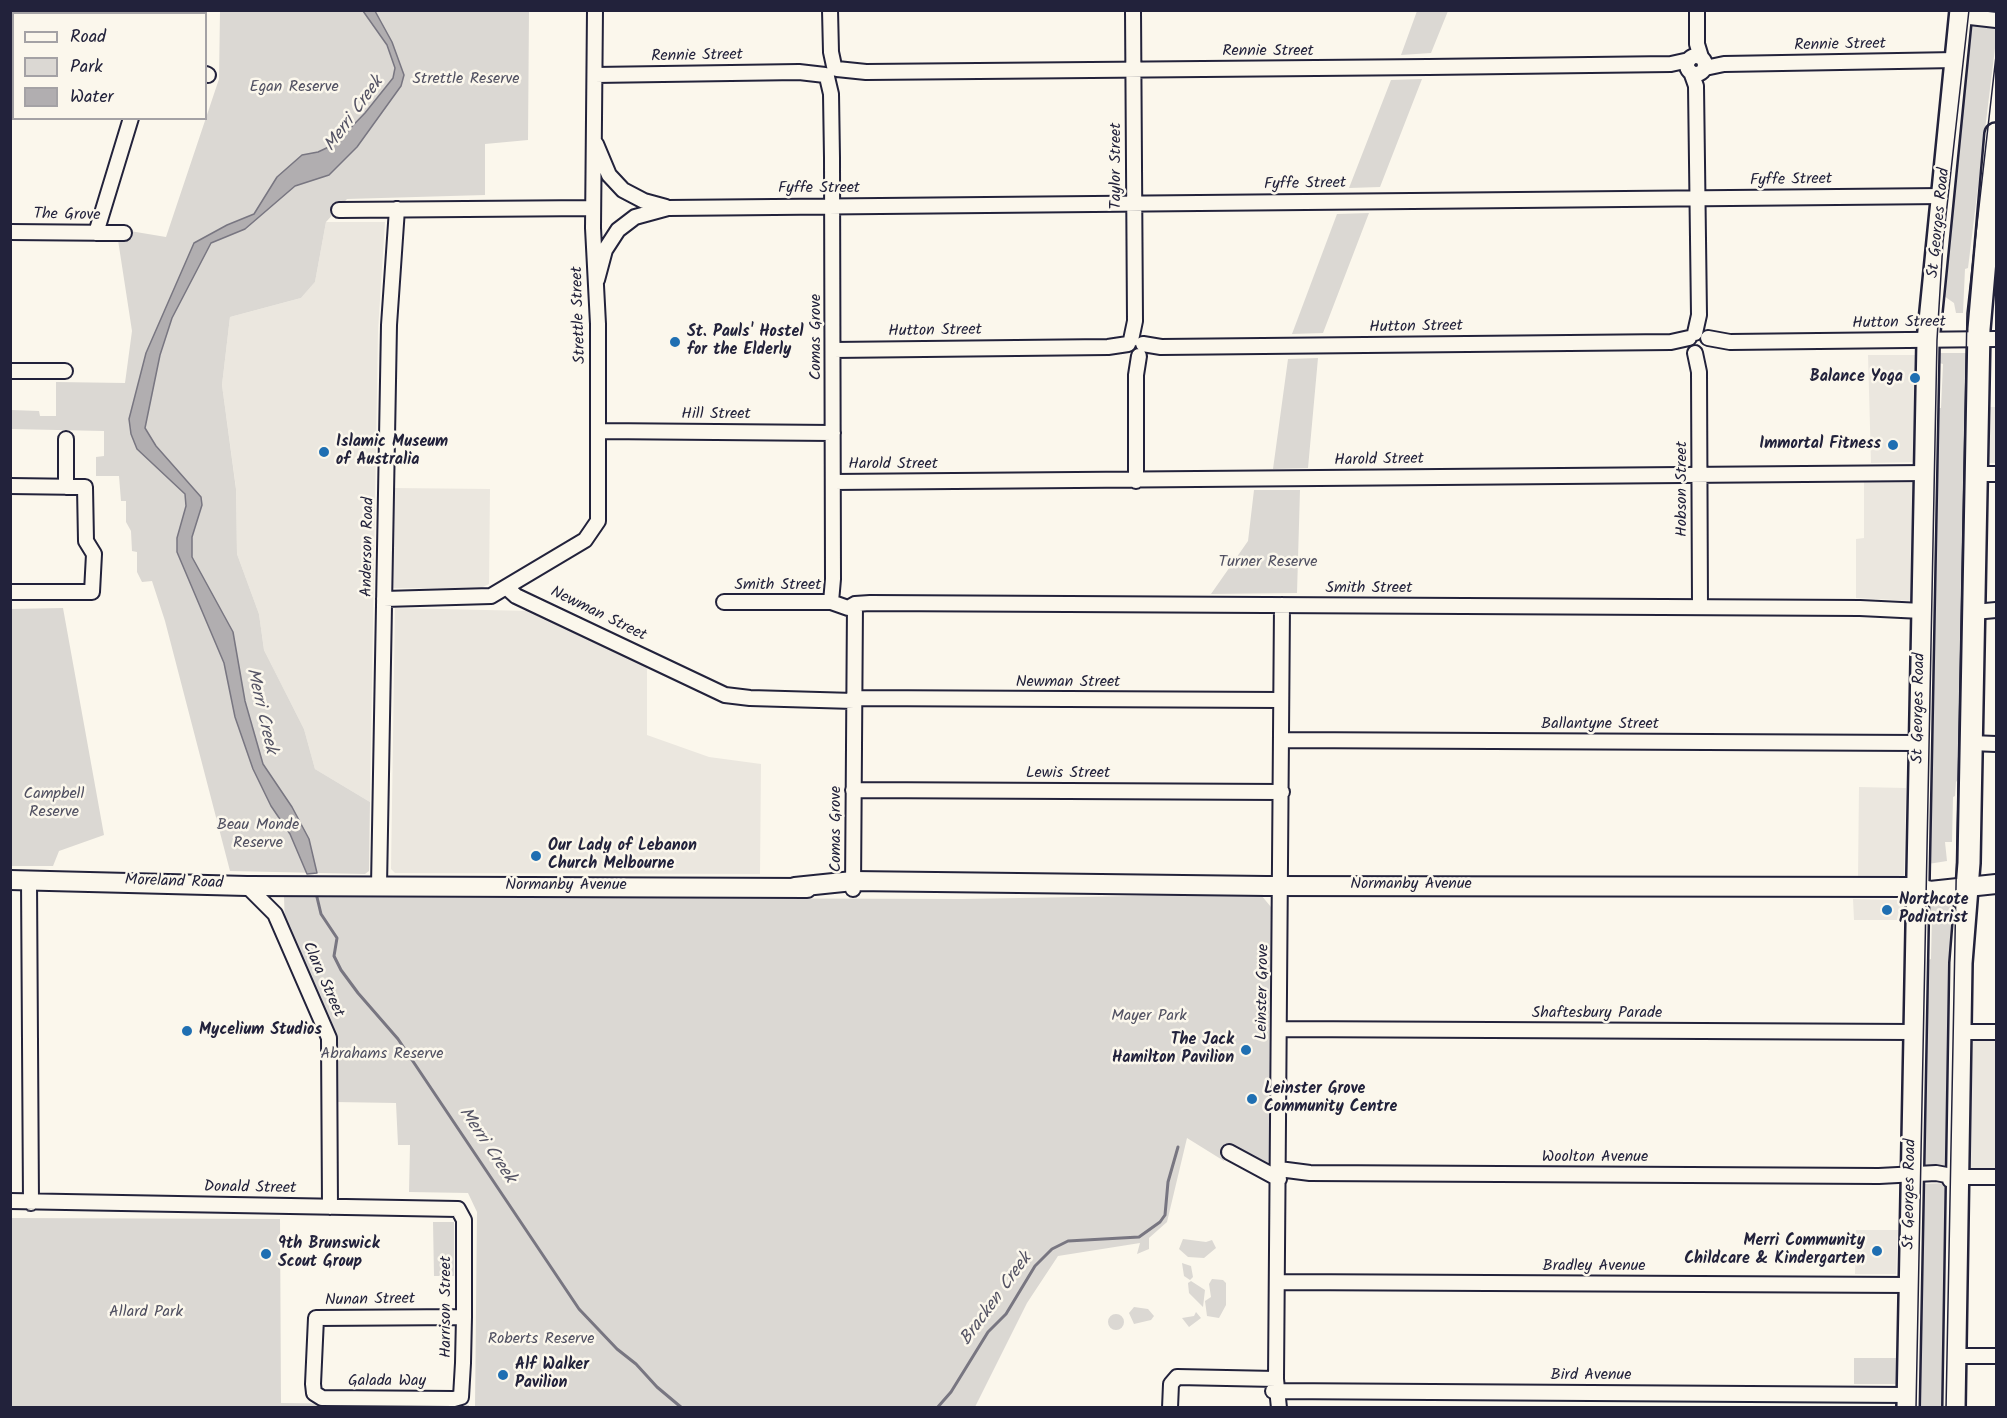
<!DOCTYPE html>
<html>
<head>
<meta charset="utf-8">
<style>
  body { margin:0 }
  #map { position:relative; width:2007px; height:1418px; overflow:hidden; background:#fbf7ec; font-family:Kalam,sans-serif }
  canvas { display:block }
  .frame { position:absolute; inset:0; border:12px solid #22223b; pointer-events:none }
  .legend { position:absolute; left:12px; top:12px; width:195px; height:108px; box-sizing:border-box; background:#fbf7ec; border:2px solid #a4a2a5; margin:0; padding:8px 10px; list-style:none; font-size:18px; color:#22223b }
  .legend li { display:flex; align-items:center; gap:12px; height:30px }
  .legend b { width:30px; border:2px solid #a4a2a5 }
</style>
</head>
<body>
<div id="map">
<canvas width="2007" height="1418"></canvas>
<div class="frame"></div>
<ul class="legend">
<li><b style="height:8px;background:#fbf7ec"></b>Road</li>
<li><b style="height:16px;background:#dbd8d3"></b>Park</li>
<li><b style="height:16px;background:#b1aeb0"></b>Water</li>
</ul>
</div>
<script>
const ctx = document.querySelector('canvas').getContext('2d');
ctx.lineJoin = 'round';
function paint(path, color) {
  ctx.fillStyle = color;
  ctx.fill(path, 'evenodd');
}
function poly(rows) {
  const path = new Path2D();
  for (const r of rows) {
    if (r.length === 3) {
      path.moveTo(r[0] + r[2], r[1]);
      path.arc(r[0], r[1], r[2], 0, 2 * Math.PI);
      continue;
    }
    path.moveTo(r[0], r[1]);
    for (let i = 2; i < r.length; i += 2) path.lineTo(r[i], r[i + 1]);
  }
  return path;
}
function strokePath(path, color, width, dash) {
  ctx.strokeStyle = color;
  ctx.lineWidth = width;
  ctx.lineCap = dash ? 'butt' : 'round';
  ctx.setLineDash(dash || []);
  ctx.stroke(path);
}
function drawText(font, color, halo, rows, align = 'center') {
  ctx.font = font + ' Kalam,sans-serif';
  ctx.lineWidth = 5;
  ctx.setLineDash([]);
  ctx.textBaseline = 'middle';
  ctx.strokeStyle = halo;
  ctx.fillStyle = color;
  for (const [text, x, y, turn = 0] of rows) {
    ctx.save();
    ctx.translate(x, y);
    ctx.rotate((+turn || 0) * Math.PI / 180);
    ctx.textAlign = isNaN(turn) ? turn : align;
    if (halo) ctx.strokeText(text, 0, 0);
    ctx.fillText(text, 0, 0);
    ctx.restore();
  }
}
const built = poly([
  [326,222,385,222,378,331,370,802,315,769,304,729,264,650,259,614,237,554,236,488,222,385,230,317,301,298,315,282],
  [1868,355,1920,355,1921,462,1871,463],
  [1990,407,1996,407,1996,463,1989,463],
  [1864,481,1917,481,1914,601,1856,598,1856,539,1864,538],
  [394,488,490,489,489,584,479,589,392,588],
  [395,608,531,611,647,665,647,735,709,757,761,764,760,874,395,873,391,869],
  [1859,787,1906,788,1904,876,1858,878],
  [1853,899,1903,900,1904,920,1854,920],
  [1969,1040,1996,1040,1996,1168,1968,1168],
  [1856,1230,1898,1230,1896,1274,1855,1274]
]);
const green = poly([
  [220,11,529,11,528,140,485,144,485,195,347,199,326,222,315,282,301,298,230,317,222,385,236,489,237,554,259,614,264,650,304,729,315,769,370,802,369,871,365,874,230,871,165,621,152,581,142,582,137,572,137,552,132,551,131,531,126,522,126,501,121,501,119,476,96,476,96,457,104,456,104,431,11,429,11,410,39,411,40,416,56,416,56,382,125,383,132,331,118,240,130,231,166,237,219,79],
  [1417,11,1448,11,1431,53,1401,55],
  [1969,24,1996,27,1996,40,1968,268,1965,269,1963,313,1956,313,1954,303,1941,294],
  [1422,79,1380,187,1349,188,1391,80],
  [1369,213,1323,333,1292,334,1337,214],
  [1938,353,1974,353,1963,773,1956,782,1955,796,1953,797,1952,842,1945,842,1947,861,1928,864,1936,464,1937,408,1941,408,1943,364,1939,363],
  [1318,358,1308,468,1273,469,1288,359],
  [1254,490,1300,490,1297,593,1211,594,1248,541],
  [63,608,104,835,59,851,53,866,11,866,11,609],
  [1193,895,1261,895,1271,907,1269,1168,1231,1148,1224,1161,1187,1138,1167,1222,1149,1238,1149,1249,1137,1254,1140,1243,1058,1256,1027,1303,975,1407,475,1407,477,1212,468,1193,409,1192,410,1145,398,1145,396,1103,335,1102,335,1047,285,925,284,897,962,899],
  [1954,903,1949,1170,1924,1170,1928,960,1931,959,1932,916,1929,915,1928,905],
  [1949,1183,1945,1407,1918,1408,1921,1184],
  [11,1218,280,1219,281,1403,469,1405,469,1408,11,1408],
  [433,1222,454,1222,454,1276,434,1276],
  [1183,1239,1206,1242,1212,1240,1216,1248,1204,1258,1188,1257,1179,1249],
  [1182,1263,1191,1266,1193,1277,1190,1280,1184,1276],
  [1212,1279,1223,1280,1226,1283,1226,1305,1219,1318,1207,1316,1205,1301,1211,1297,1209,1284],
  [1191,1281,1205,1290,1203,1307,1189,1293,1188,1283],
  [1134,1307,1148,1309,1154,1316,1151,1320,1134,1324,1129,1313],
  [1196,1312,1201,1318,1189,1327,1182,1318,1194,1316],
  [1116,1322,8],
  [1854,1358,1896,1358,1896,1384,1854,1384]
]);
const water = poly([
  [363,11,375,11,392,42,404,75,401,86,357,147,329,175,295,186,245,229,211,243,172,318,160,355,145,428,156,446,201,497,202,505,192,537,192,557,233,632,245,701,263,764,292,807,309,839,317,873,307,874,290,834,271,806,253,769,235,717,224,663,177,552,177,538,186,506,185,494,137,449,131,434,129,419,146,353,194,243,227,225,254,214,277,177,302,155,318,152,335,144,365,113,393,78,395,68,387,45,363,11]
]);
const stream = poly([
  [316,893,321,914,337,938,334,956,341,970,358,993,398,1039,579,1309,617,1349,636,1364,657,1387,682,1408],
  [937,1408,951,1392,988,1332,1006,1314,1035,1266,1052,1249,1068,1241,1139,1237,1160,1222,1165,1215,1168,1182,1178,1147]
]);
const minor = poly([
  [830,10,831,52,834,66],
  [1697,10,1697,44,1701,57],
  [22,14,22,10],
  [163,14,163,10],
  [1961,16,1996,20],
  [1696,65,9],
  [1705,68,1724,64,1956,60],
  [837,69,866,72,1428,67,1671,64,1689,60],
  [10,70,14,71],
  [1691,72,1696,86,1699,315,1695,333],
  [206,74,208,75],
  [595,75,799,72,825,75],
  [827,77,831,94,832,158,833,579,831,602],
  [596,144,609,175,623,190,644,201,666,207],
  [339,210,593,208],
  [10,232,124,233],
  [96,233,131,118],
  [597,280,605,250,618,230,635,217,668,208,1943,196],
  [1708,338,1730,342,1996,339],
  [1131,340,1135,321,1133,10],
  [1143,344,1161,347,1671,342,1689,338],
  [833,350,1108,347,1128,344],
  [1695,353,1699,372,1700,607],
  [10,371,65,371],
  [599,431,833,433],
  [66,439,66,487],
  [1977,474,1996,474],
  [1136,481,1136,375,1139,356],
  [833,482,1926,473],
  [10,486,85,487,86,541,94,554,92,592,10,592],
  [506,587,516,596,725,695,750,698,854,701],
  [384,599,491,596,585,540,598,521,598,324,593,228,595,10],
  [724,602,831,602,848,608,855,604,870,603,1860,608,1922,611],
  [1974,612,1996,610],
  [854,698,1281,700],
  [1281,740,1919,743],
  [1971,743,1996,744],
  [853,790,1282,792],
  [29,880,31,1203],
  [247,886,275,914,329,1038,330,1207],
  [379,886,389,325,397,209],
  [853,889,855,604],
  [1280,1029,1913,1032],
  [1960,1032,1996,1032],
  [1229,1152,1279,1179],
  [1279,1169,1310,1173,1879,1176,1936,1173,1957,1177],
  [1950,1180,1957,1177,1996,1177],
  [10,1201,458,1209,464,1220,464,1317,463,1363,461,1397,454,1399,322,1398,314,1393,313,1384,316,1318,464,1317],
  [1278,1282,1910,1285],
  [1955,1356,1996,1356],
  [1273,1391,1908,1395],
  [1170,1408,1171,1384,1177,1377,1276,1379],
  [1279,1408,1276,1379,1282,605]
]);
const major = poly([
  [10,880,247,886,807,888],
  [795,887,853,881,1266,886,1916,887,1930,891,1996,884]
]);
const highway = poly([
  [1908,1408,1928,341,1961,10],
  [1954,1408,1961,963,1969,863,1979,329,1996,134]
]);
const tram = poly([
  [1916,1408,1937,340,1943,242,1969,10],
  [1946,1408,1967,313,1996,56]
]);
const markers = [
  [675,342,6,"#1f6fb2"],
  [1915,378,6,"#1f6fb2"],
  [1893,445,6,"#1f6fb2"],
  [324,452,6,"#1f6fb2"],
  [536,856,6,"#1f6fb2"],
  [1887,910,6,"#1f6fb2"],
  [187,1031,6,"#1f6fb2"],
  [1246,1050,6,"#1f6fb2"],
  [1252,1099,6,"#1f6fb2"],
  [1877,1251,6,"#1f6fb2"],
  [266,1254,6,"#1f6fb2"],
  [503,1375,6,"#1f6fb2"]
];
const streetNames = [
  ["Rennie Street",1840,46,-1],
  ["Rennie Street",1268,52],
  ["Rennie Street",697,57,-1],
  ["Taylor Street",1117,166,-90],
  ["Fyffe Street",1791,181,-1],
  ["Fyffe Street",1305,185,-1],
  ["Fyffe Street",819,189],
  ["The Grove",67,216,1],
  ["St Georges Road",1940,223,-84],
  ["Strettle Street",580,315,-92],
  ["Hutton Street",1899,324,-1],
  ["Hutton Street",1416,328,-1],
  ["Hutton Street",935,332,-1],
  ["Comas Grove",817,337,-90],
  ["Hill Street",716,415],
  ["Harold Street",1379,461,-1],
  ["Harold Street",893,465],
  ["Hobson Street",1683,489,-90],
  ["Anderson Road",369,547,-89],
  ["Smith Street",778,586],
  ["Smith Street",1369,589],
  ["Newman Street",598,615,26],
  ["Newman Street",1068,683],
  ["St Georges Road",1920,708,-89],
  ["Ballantyne Street",1600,725],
  ["Lewis Street",1068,774],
  ["Comas Grove",837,829,-90],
  ["Moreland Road",174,883,2],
  ["Normanby Avenue",1411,885],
  ["Normanby Avenue",566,886],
  ["Clara Street",322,980,66],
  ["Leinster Grove",1264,992,-89],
  ["Shaftesbury Parade",1597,1014],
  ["Woolton Avenue",1595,1158],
  ["Donald Street",250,1189,1],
  ["St Georges Road",1911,1194,-89],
  ["Bradley Avenue",1594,1267],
  ["Nunan Street",370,1301,-1],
  ["Harrison Street",447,1307,-90],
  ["Bird Avenue",1591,1376],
  ["Galada Way",387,1382]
];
const parkNames = [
  ["Strettle Reserve",466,80],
  ["Egan Reserve",294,88],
  ["Turner Reserve",1268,563],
  ["Campbell",54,795],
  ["Reserve",54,813],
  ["Beau Monde",258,826],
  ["Reserve",258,844],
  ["Mayer Park",1149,1017],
  ["Abrahams Reserve",382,1055],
  ["Allard Park",146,1313],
  ["Roberts Reserve",541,1340]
];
const poiNames = [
  ["St. Pauls' Hostel",687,333],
  ["for the Elderly",687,351],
  ["Balance Yoga",1903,378,"right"],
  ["Islamic Museum",336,443],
  ["of Australia",336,461],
  ["Immortal Fitness",1881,445,"right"],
  ["Our Lady of Lebanon",548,847],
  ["Church Melbourne",548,865],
  ["Northcote",1899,901],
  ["Podiatrist",1899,919],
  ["Mycelium Studios",199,1031],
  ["The Jack",1234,1041,"right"],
  ["Hamilton Pavilion",1234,1059,"right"],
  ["Leinster Grove",1264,1090],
  ["Community Centre",1264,1108],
  ["Merri Community",1865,1242,"right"],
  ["Childcare & Kindergarten",1865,1260,"right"],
  ["9th Brunswick",278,1245],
  ["Scout Group",278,1263],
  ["Alf Walker",515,1366],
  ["Pavilion",515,1384]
];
const waterNames = [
  ["Merri Creek",355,115,-54],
  ["Merri Creek",260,711,77],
  ["Merri Creek",486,1146,56],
  ["Bracken Creek",997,1300,-54]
];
paint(built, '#ebe7df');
paint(green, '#dbd8d3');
paint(water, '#b1aeb0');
strokePath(water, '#787681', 1.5);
strokePath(stream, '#787681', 3);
strokePath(minor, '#22223b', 18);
strokePath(major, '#22223b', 22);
strokePath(highway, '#22223b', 26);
strokePath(minor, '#fbf7ec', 14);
strokePath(major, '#fbf7ec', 18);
strokePath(highway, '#fbf7ec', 21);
strokePath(tram, '#22223b', 1.5);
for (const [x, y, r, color] of markers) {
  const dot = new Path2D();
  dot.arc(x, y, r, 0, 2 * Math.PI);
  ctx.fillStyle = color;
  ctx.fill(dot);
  strokePath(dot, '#fbf7ec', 2);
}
drawText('16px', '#22223b', '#fbf7ec', streetNames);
drawText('16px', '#505061', '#fbf7ec', parkNames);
drawText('bold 16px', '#22223b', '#fbf7ec', poiNames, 'left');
drawText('italic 18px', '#545364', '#fbf7ec', waterNames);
</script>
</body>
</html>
